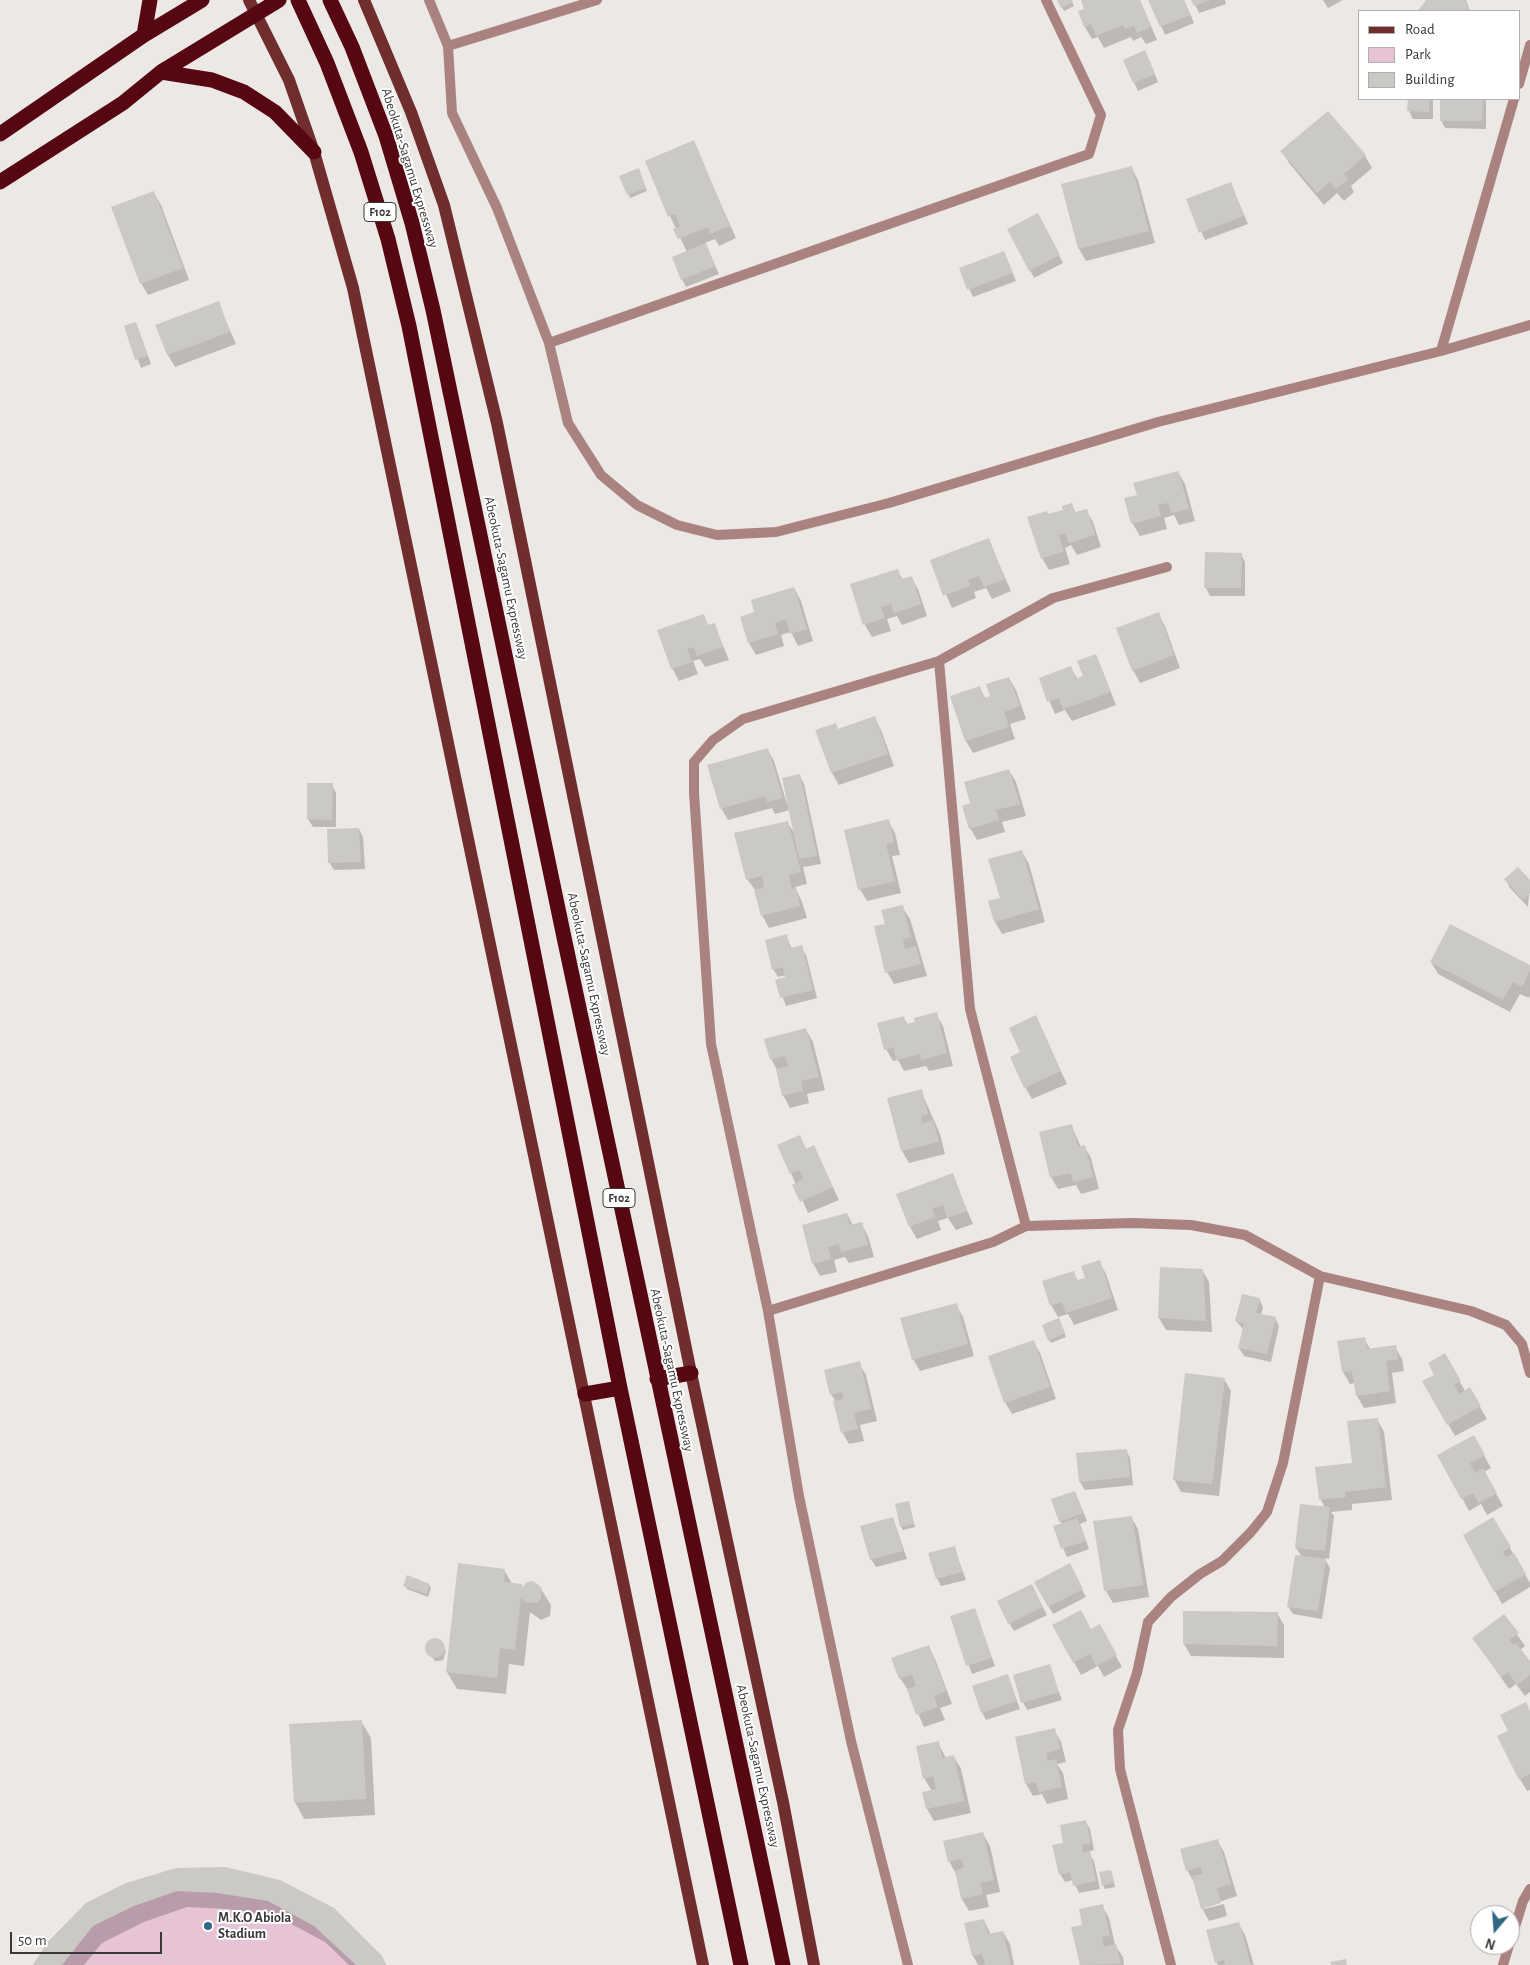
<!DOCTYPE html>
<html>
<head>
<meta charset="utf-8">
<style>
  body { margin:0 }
  #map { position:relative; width:1530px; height:1965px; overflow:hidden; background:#ebe8e5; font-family:"Alegreya Sans",sans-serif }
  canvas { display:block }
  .legend { position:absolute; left:1358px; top:10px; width:162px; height:90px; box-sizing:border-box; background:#fff; border:1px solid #b0afaf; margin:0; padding:6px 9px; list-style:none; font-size:15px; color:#393837 }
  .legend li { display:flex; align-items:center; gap:10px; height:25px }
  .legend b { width:25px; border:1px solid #b0afaf }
  .north { position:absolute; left:1470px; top:1905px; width:50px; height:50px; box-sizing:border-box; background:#fff; border:1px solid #b0afaf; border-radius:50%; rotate:198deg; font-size:14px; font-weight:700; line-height:20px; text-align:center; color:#393837 }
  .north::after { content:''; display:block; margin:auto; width:18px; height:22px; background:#306782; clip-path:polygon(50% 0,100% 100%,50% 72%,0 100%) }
  .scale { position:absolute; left:10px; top:1932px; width:152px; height:22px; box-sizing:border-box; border:2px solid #393837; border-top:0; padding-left:6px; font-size:15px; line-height:18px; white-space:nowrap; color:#393837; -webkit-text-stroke:4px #fff; paint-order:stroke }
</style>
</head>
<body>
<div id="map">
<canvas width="1530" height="1965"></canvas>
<ul class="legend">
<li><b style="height:6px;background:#6f2d2d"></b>Road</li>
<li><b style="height:14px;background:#e7c4d5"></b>Park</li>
<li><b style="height:14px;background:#cbc9c6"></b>Building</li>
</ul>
<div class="north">N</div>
<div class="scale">50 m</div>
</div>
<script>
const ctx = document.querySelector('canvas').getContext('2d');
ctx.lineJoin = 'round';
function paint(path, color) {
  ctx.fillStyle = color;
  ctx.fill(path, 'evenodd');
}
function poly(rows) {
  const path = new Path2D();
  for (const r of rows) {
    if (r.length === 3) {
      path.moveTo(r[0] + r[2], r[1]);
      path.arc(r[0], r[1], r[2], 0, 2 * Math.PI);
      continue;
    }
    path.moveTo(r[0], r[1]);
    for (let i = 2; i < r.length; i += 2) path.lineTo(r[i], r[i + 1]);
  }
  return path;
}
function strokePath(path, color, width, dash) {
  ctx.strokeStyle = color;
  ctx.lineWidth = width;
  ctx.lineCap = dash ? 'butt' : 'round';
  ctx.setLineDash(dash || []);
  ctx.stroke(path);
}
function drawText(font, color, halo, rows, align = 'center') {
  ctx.font = font + ' "Alegreya Sans",sans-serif';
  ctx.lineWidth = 4;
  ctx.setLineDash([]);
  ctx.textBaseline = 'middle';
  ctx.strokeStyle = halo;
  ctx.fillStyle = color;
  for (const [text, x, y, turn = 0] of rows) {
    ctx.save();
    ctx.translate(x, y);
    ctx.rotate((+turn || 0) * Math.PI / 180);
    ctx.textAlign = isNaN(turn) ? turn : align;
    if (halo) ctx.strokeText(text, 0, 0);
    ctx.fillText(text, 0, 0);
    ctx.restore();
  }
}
const green = poly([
  [176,1868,334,1908,382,1956,386,1965,33,1965,47,1943,86,1903,124,1884]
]);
const shadow = poly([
  [1058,0,1071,0,1074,6,1064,11],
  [1082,0,1140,0,1157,40,1146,44,1141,37,1133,41,1131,37,1104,48,1098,37,1092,39,1085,27,1079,12,1086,9],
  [1150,0,1184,0,1194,23,1165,35],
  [1193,0,1225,0,1226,4,1199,13],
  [1323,0,1343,0,1328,8],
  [1427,0,1466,0,1470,11,1419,11],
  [1124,60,1149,60,1158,82,1138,91],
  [1409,99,1433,99,1433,119,1413,119,1409,111],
  [1441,99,1486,99,1486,129,1445,128,1441,120],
  [693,142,736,238,719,246,715,239,705,243,719,274,686,287,682,279,687,252,670,216],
  [1282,151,1365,156,1372,168,1351,186,1354,192,1344,201,1337,193,1324,205,1289,163],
  [1131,167,1138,180,1155,243,1086,261,1079,249,1063,185],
  [640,173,647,191,630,198,621,177],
  [1231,184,1248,224,1205,240,1188,200],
  [154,193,161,205,189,280,148,295,141,283],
  [1042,222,1063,263,1034,278,1030,270],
  [1004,252,1016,281,973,297,960,268],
  [218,303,236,344,175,367,168,355],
  [136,323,151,364,141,368,125,326],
  [1178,472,1185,484,1195,521,1179,525,1174,515,1164,518,1167,529,1140,536,1133,524,1138,496],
  [1071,504,1076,513,1086,510,1093,522,1101,547,1077,555,1071,545,1065,548,1070,564,1049,570,1042,558,1048,515,1064,510],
  [988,539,1011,591,992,599,986,588,974,592,976,598,952,608,931,561],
  [1241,554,1245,562,1245,596,1210,596,1206,588],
  [897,570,903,580,911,577,918,589,927,616,902,625,897,616,887,619,891,631,872,637,865,625,852,585],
  [794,588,801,601,813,641,798,646,791,632,781,635,784,646,756,655,749,643,756,613],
  [1158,614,1165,626,1180,668,1140,683,1133,670],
  [703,616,709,626,714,624,729,660,705,667,700,659,693,661,698,674,679,681,672,668],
  [1096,655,1116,705,1072,721,1065,710,1055,714,1040,679,1071,668,1078,680,1084,677],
  [1009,678,1016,690,1026,719,1010,724,1015,739,973,753,966,741,951,697,979,688,986,699,992,697],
  [874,717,881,730,894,766,839,785,832,773,838,730],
  [767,749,774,761,787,804,800,776,804,784,821,864,803,867,807,884,795,887,802,902,807,918,769,928,762,915,756,891,747,879,787,822,795,834,790,810,775,814,772,808,728,820,721,808],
  [1009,770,1016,782,1026,816,1002,822,1005,832,977,840,970,828],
  [332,785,336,793,336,827,313,827,308,819],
  [888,821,895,833,900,855,892,856,901,893,867,901,860,889],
  [359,829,363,837,365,869,334,870,329,862],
  [1022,852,1029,864,1045,922,1002,934,995,922,990,902,1001,899],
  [1506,880,1530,881,1528,907,1510,888],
  [902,907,910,919,927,976,894,984,887,972,886,925],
  [786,936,792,949,801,947,806,955,817,998,786,1006,777,981,787,978,786,975,778,977,773,969],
  [1431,962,1530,966,1530,996,1529,998,1520,994,1510,1012,1438,974],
  [936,1014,943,1026,953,1066,929,1071,926,1066,904,1071,898,1060,893,1061,886,1049,903,1017,908,1025],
  [1035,1017,1067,1084,1032,1099,1025,1087,1022,1053],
  [806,1030,813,1042,825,1090,807,1094,809,1103,790,1108,783,1095,777,1070,771,1059],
  [921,1091,940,1134,945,1154,909,1163,902,1151],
  [1071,1125,1081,1147,1084,1146,1091,1158,1099,1189,1081,1194,1076,1185,1058,1189,1051,1177],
  [799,1137,807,1150,814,1147,839,1200,808,1213,791,1173],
  [952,1175,973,1224,956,1230,948,1218,938,1221,941,1230,917,1239,910,1227],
  [847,1214,853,1225,861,1223,868,1236,874,1257,849,1263,845,1257,834,1260,837,1272,820,1276,813,1263],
  [1099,1261,1106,1274,1118,1310,1074,1325,1068,1314,1058,1317,1051,1305,1073,1272,1078,1281,1086,1279],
  [1202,1270,1209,1282,1212,1332,1166,1330,1159,1318],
  [1259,1299,1263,1307,1261,1315,1275,1318,1279,1326,1271,1362,1244,1356,1239,1348,1243,1329,1236,1321],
  [956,1305,963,1317,974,1356,920,1371,913,1359],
  [1060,1323,1066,1337,1051,1343,1049,1340],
  [1364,1339,1371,1350,1395,1347,1402,1359,1404,1371,1392,1373,1396,1403,1364,1408,1357,1396,1355,1383,1350,1384,1343,1372],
  [1033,1341,1040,1353,1056,1399,1012,1414,1005,1402],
  [1445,1355,1465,1391,1469,1389,1487,1419,1455,1436,1424,1382,1436,1375],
  [859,1363,866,1375,877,1421,860,1425,864,1441,849,1444,842,1432,836,1402,831,1394],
  [1224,1379,1231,1391,1219,1496,1181,1492,1174,1479],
  [1377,1419,1384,1432,1392,1500,1352,1504,1352,1510,1331,1512,1334,1516,1329,1559,1324,1558,1330,1568,1322,1619,1293,1614,1288,1606,1302,1557,1296,1548,1325,1508,1321,1500,1317,1468,1354,1464],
  [1474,1437,1491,1468,1484,1472,1503,1506,1487,1515,1481,1504,1469,1511,1439,1455],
  [1126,1450,1130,1458,1133,1485,1085,1490,1080,1482,1077,1455],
  [1075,1492,1087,1521,1080,1524,1089,1549,1067,1557,1054,1527,1062,1524,1060,1521],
  [908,1502,915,1527,903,1530,901,1527],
  [1131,1517,1138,1529,1149,1597,1113,1603,1106,1591],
  [893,1518,907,1559,876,1567,871,1559],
  [1493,1519,1530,1583,1530,1587,1502,1604,1465,1536],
  [954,1547,966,1580,941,1586,937,1578],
  [1069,1565,1086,1597,1053,1614,1036,1583],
  [504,1570,513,1585,522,1587,533,1582,541,1589,551,1605,550,1616,541,1620,530,1612,524,1666,509,1664,506,1694,457,1689,447,1672],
  [429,1585,431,1588,428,1597,407,1589,405,1586],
  [1036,1594,1047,1615,1014,1631,1009,1623],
  [974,1609,995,1666,972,1674,951,1617],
  [1277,1613,1284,1625,1284,1658,1191,1656,1184,1644],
  [1504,1616,1525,1646,1520,1650,1530,1664,1530,1692,1525,1696,1516,1684,1509,1689,1474,1638],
  [1054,1626,1091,1631,1099,1626,1122,1667,1104,1677,1098,1666,1081,1675],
  [438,1640,446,1651,443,1660,439,1661,435,1661,427,1650,430,1641],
  [928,1646,935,1659,952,1704,940,1708,945,1720,924,1727,908,1690,900,1678],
  [1049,1666,1062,1700,1027,1710,1023,1702],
  [1007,1675,1020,1709,986,1720,982,1712],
  [1530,1712,1530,1790,1527,1791,1520,1779,1510,1732],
  [361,1721,371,1738,375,1815,304,1819,295,1802],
  [1054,1730,1061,1742,1066,1762,1057,1764,1063,1773,1068,1799,1047,1804,1042,1794,1033,1796,1026,1784],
  [938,1743,946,1758,954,1757,961,1769,971,1813,934,1821,927,1809,924,1793,932,1791,924,1778],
  [1085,1821,1090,1829,1094,1850,1088,1852,1094,1861,1100,1889,1079,1893,1073,1880,1065,1882,1060,1874,1065,1844],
  [983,1834,990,1846,1000,1892,986,1895,989,1907,969,1911,962,1899,956,1874,949,1861],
  [1217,1840,1224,1852,1237,1896,1204,1907,1204,1909,1224,1904,1227,1916,1209,1921,1202,1908,1194,1882,1187,1870],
  [224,1869,381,1957,386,1965,349,1965,325,1942,278,1917,227,1909,187,1907,144,1922,102,1943,84,1965,34,1965,86,1904],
  [1112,1874,1115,1887,1105,1889,1103,1885],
  [1102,1906,1109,1918,1115,1945,1123,1957,1124,1965,1081,1965,1073,1928,1084,1926],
  [984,1920,991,1935,1003,1932,1010,1944,1014,1965,978,1965,973,1956],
  [1238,1923,1245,1935,1254,1965,1218,1965,1216,1962]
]);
const building = poly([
  [1057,0,1072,0,1073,2,1061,8],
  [1081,0,1140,0,1151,27,1137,33,1134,25,1125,29,1123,25,1096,36,1091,24,1084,27,1078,11,1084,9],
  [1148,0,1184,0,1190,15,1160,27],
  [1191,0,1209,0,1194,6],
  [1426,0,1465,0,1469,11,1418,11],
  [1145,50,1155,74,1133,83,1123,60],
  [1408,99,1429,99,1429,112,1407,111],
  [1440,99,1483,99,1482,121,1440,121],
  [1328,111,1366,155,1344,174,1348,179,1336,189,1330,182,1317,193,1280,151],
  [694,140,730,226,710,234,708,227,678,239,673,229,680,226,675,214,668,217,645,161],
  [1132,166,1149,231,1078,249,1061,184],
  [639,168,646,188,627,195,619,176],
  [1231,182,1244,216,1199,233,1186,199],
  [154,191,183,268,140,284,111,207],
  [1038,213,1060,255,1029,271,1007,229],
  [706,243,715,266,681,280,672,257],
  [1004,251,1013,273,967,290,959,268],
  [219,301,230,332,167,355,155,325],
  [136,322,148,356,135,360,124,326],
  [1178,471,1189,509,1171,513,1168,503,1158,505,1161,516,1131,524,1124,498,1137,495,1133,483],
  [1072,503,1075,512,1087,509,1095,535,1069,543,1065,533,1059,535,1064,551,1041,559,1027,517,1047,511,1048,514,1063,510,1062,506],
  [989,538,1005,579,984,587,979,576,968,580,970,586,943,596,930,560],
  [1205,552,1242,553,1241,588,1204,588],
  [898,569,901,579,912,576,921,604,894,613,891,604,881,607,885,618,863,625,850,584],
  [794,587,807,629,790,634,786,619,775,623,778,634,748,643,740,617,754,612,751,600],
  [1159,612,1174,655,1132,671,1116,628],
  [704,614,708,625,715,623,723,647,697,656,694,647,687,649,692,662,671,669,657,630],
  [1096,654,1111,692,1063,709,1059,698,1047,702,1039,678,1071,666,1076,679,1083,676,1077,661],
  [1009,677,1020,706,1004,712,1009,727,965,741,950,696,980,686,984,698,990,696,986,684],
  [875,716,888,754,831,773,815,730,836,723,838,729],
  [768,748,783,798,767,802,765,796,720,809,707,765],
  [1009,769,1020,804,996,810,999,820,969,829,962,806,970,803,964,782],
  [800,774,817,856,799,859,782,778],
  [307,783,333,783,332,820,307,819],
  [889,819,894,842,886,844,895,881,858,890,844,830],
  [788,821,801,872,789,875,792,889,796,888,800,906,761,916,754,890,764,887,762,876,746,880,734,833],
  [359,828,361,862,328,863,327,829],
  [1022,850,1039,909,994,922,988,901,1000,898,988,859],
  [1518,867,1530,880,1530,893,1523,900,1504,879],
  [903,905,911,937,903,939,905,949,916,946,921,964,885,973,874,926,885,924,881,910],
  [1450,924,1530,965,1530,971,1522,987,1513,982,1503,1000,1430,962],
  [787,934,790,948,802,945,813,990,780,998,775,980,785,977,783,967,772,970,765,940],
  [937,1012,947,1053,921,1060,920,1054,896,1060,893,1047,884,1050,877,1023,904,1016,906,1024,915,1022,914,1018],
  [1036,1015,1061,1071,1024,1088,1010,1057,1020,1052,1009,1028],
  [806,1028,819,1077,801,1081,803,1091,782,1096,776,1069,788,1066,785,1056,770,1060,764,1039],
  [922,1089,928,1114,921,1116,922,1123,933,1120,939,1142,901,1151,887,1098],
  [1072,1124,1078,1147,1085,1145,1093,1177,1073,1182,1071,1173,1050,1178,1039,1132],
  [800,1135,806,1149,814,1145,833,1187,800,1202,792,1185,803,1179,799,1170,790,1174,777,1145],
  [953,1173,967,1211,947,1218,943,1205,932,1209,935,1217,909,1227,896,1194],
  [847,1213,850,1225,862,1222,868,1245,841,1252,839,1244,828,1247,831,1259,812,1264,802,1225],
  [1100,1260,1112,1298,1066,1313,1062,1302,1050,1306,1042,1281,1074,1271,1077,1280,1085,1278,1081,1266],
  [1160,1267,1203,1269,1206,1321,1158,1318],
  [1242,1294,1260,1298,1256,1313,1276,1317,1267,1354,1238,1348,1244,1323,1235,1321],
  [957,1303,968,1344,912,1360,900,1318],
  [1059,1318,1065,1333,1048,1341,1042,1325],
  [1365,1337,1367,1349,1396,1345,1398,1359,1386,1361,1390,1391,1356,1396,1352,1371,1342,1372,1337,1341],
  [1034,1340,1050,1387,1004,1403,988,1356],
  [1445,1353,1461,1381,1454,1384,1459,1394,1470,1387,1481,1406,1447,1425,1422,1381,1434,1375,1428,1363],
  [860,1361,871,1409,854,1413,858,1429,841,1433,833,1401,844,1399,842,1392,830,1395,824,1370],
  [1185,1373,1225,1378,1212,1484,1173,1480],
  [1378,1418,1386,1487,1345,1492,1346,1497,1319,1500,1315,1467,1352,1463,1347,1421],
  [1474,1435,1485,1455,1470,1463,1475,1473,1483,1468,1497,1493,1479,1503,1473,1493,1461,1499,1437,1455],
  [1127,1449,1130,1477,1079,1482,1076,1453],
  [1075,1491,1083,1513,1059,1522,1051,1499],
  [909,1501,914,1524,900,1527,895,1504],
  [1300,1504,1330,1507,1325,1551,1295,1548],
  [1132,1516,1143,1585,1104,1591,1093,1521],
  [893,1517,903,1551,870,1560,860,1526],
  [1493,1517,1511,1547,1503,1552,1506,1557,1514,1553,1526,1574,1494,1592,1463,1535],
  [1077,1518,1086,1541,1061,1549,1053,1526],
  [955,1546,962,1572,936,1579,928,1553],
  [1295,1555,1326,1559,1318,1611,1287,1607],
  [458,1563,505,1569,504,1582,522,1584,522,1588,527,1582,533,1581,542,1588,541,1599,537,1603,525,1602,521,1597,515,1650,500,1648,497,1678,446,1672],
  [1070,1563,1083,1589,1048,1607,1034,1582],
  [407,1575,430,1584,426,1594,403,1586],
  [1032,1584,1043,1607,1008,1624,997,1601],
  [975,1608,992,1658,966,1666,950,1616],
  [1081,1610,1091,1629,1100,1624,1117,1655,1096,1666,1090,1654,1073,1663,1052,1625],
  [1183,1611,1278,1612,1277,1646,1183,1644],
  [1504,1614,1519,1633,1509,1640,1513,1645,1516,1643,1530,1661,1530,1675,1517,1685,1508,1672,1501,1677,1472,1638],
  [435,1648,10],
  [929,1645,946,1691,934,1696,938,1707,916,1715,907,1689,916,1686,912,1674,899,1679,891,1658],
  [1050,1664,1059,1692,1021,1703,1013,1675],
  [1008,1674,1017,1701,981,1713,972,1686],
  [1526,1702,1530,1711,1530,1774,1519,1780,1497,1736,1508,1731,1500,1715],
  [362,1720,366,1799,294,1803,289,1724],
  [1055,1728,1060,1749,1046,1753,1048,1761,1056,1759,1062,1787,1039,1792,1036,1782,1025,1784,1015,1737],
  [939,1741,942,1758,954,1755,964,1801,926,1809,922,1792,936,1789,933,1776,923,1779,916,1746],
  [1086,1820,1091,1843,1082,1845,1083,1853,1090,1851,1096,1881,1073,1886,1070,1872,1059,1875,1052,1845,1063,1843,1060,1825],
  [983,1832,994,1880,980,1883,983,1894,961,1899,955,1870,964,1868,962,1859,948,1862,943,1841],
  [1218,1839,1231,1884,1217,1888,1221,1903,1201,1909,1192,1876,1203,1874,1201,1867,1186,1871,1180,1849],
  [225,1867,280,1880,334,1908,382,1956,386,1965,356,1965,314,1926,268,1901,217,1893,177,1891,134,1906,93,1926,62,1965,33,1965,47,1943,86,1903,124,1884,176,1868],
  [1111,1870,1114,1883,1102,1886,1099,1872],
  [1103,1904,1110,1936,1102,1937,1104,1947,1116,1944,1121,1964,1080,1965,1071,1927,1082,1925,1079,1909],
  [984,1919,988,1934,1003,1931,1011,1965,985,1965,982,1954,972,1956,964,1923],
  [1239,1922,1251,1965,1225,1965,1224,1960,1215,1963,1206,1930],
  [1346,1959,1347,1965,1331,1965,1330,1962]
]);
const street = poly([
  [429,0,448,46,452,113,497,208,549,343,568,423,601,475,637,505,677,525,717,535,776,532,889,503,1158,422,1441,351,1530,325],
  [448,46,597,0],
  [1519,84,1530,45],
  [549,343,1089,154,1101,115,1046,0],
  [1441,351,1514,99],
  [939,661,970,1009,1026,1226],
  [768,1311,993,1242,1026,1226,1133,1223,1191,1225,1245,1235,1320,1276,1471,1311,1506,1325,1522,1344,1530,1373],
  [1510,1943,1523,1901,1530,1889],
  [908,1965,851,1741,799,1496,768,1311,711,1044,694,793,694,762,713,740,743,719,939,661,1053,598,1167,567],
  [1171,1965,1120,1769,1118,1730,1137,1673,1148,1622,1171,1597,1200,1574,1222,1561,1251,1532,1267,1512,1283,1463,1320,1276],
  [1503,1965,1509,1945]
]);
const primary = poly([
  [249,0,289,80,314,152,353,288,703,1965],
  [364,0,411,112,444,205,497,423,691,1373,783,1802,814,1965]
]);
const highway = poly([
  [298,0,327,63,361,152,388,239,409,326,620,1388,741,1965],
  [330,0,352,47,386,136,412,223,433,310,565,942,783,1965],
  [144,35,150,0],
  [161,72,212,80,244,92,275,112,314,152],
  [0,134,144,35,202,0],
  [0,182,123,103,161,72,279,0],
  [657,1379,691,1373],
  [585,1394,620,1388]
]);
const markers = [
  [208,1926,5,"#306782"]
];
const shields = [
  [380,212,32],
  [619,1198,32]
];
const shieldNames = [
  ["F102",380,212],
  ["F102",619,1198]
];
const streetNames = [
  ["Abeokuta-Sagamu Expressway",410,168,73],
  ["Abeokuta-Sagamu Expressway",506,578,78],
  ["Abeokuta-Sagamu Expressway",589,974,78],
  ["Abeokuta-Sagamu Expressway",672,1370,78],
  ["Abeokuta-Sagamu Expressway",758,1766,78]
];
const poiNames = [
  ["M.K.O Abiola",218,1918],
  ["Stadium",218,1934]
];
paint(green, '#e7c4d5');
paint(shadow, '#0003');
paint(building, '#cbc9c6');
strokePath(street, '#aa8280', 10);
strokePath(primary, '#6f2d2d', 12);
strokePath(highway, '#570711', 15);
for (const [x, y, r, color] of markers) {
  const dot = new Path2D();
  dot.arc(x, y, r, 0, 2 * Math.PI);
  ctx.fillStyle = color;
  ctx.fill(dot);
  strokePath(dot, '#fff', 2);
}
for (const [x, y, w] of shields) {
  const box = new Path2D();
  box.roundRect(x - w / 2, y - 9.5, w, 19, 4);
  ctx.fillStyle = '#fff';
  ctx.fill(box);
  strokePath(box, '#393837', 1);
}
drawText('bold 12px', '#393837', null, shieldNames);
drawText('14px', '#393837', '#fff', streetNames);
drawText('bold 14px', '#393837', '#fff', poiNames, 'left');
</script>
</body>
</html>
